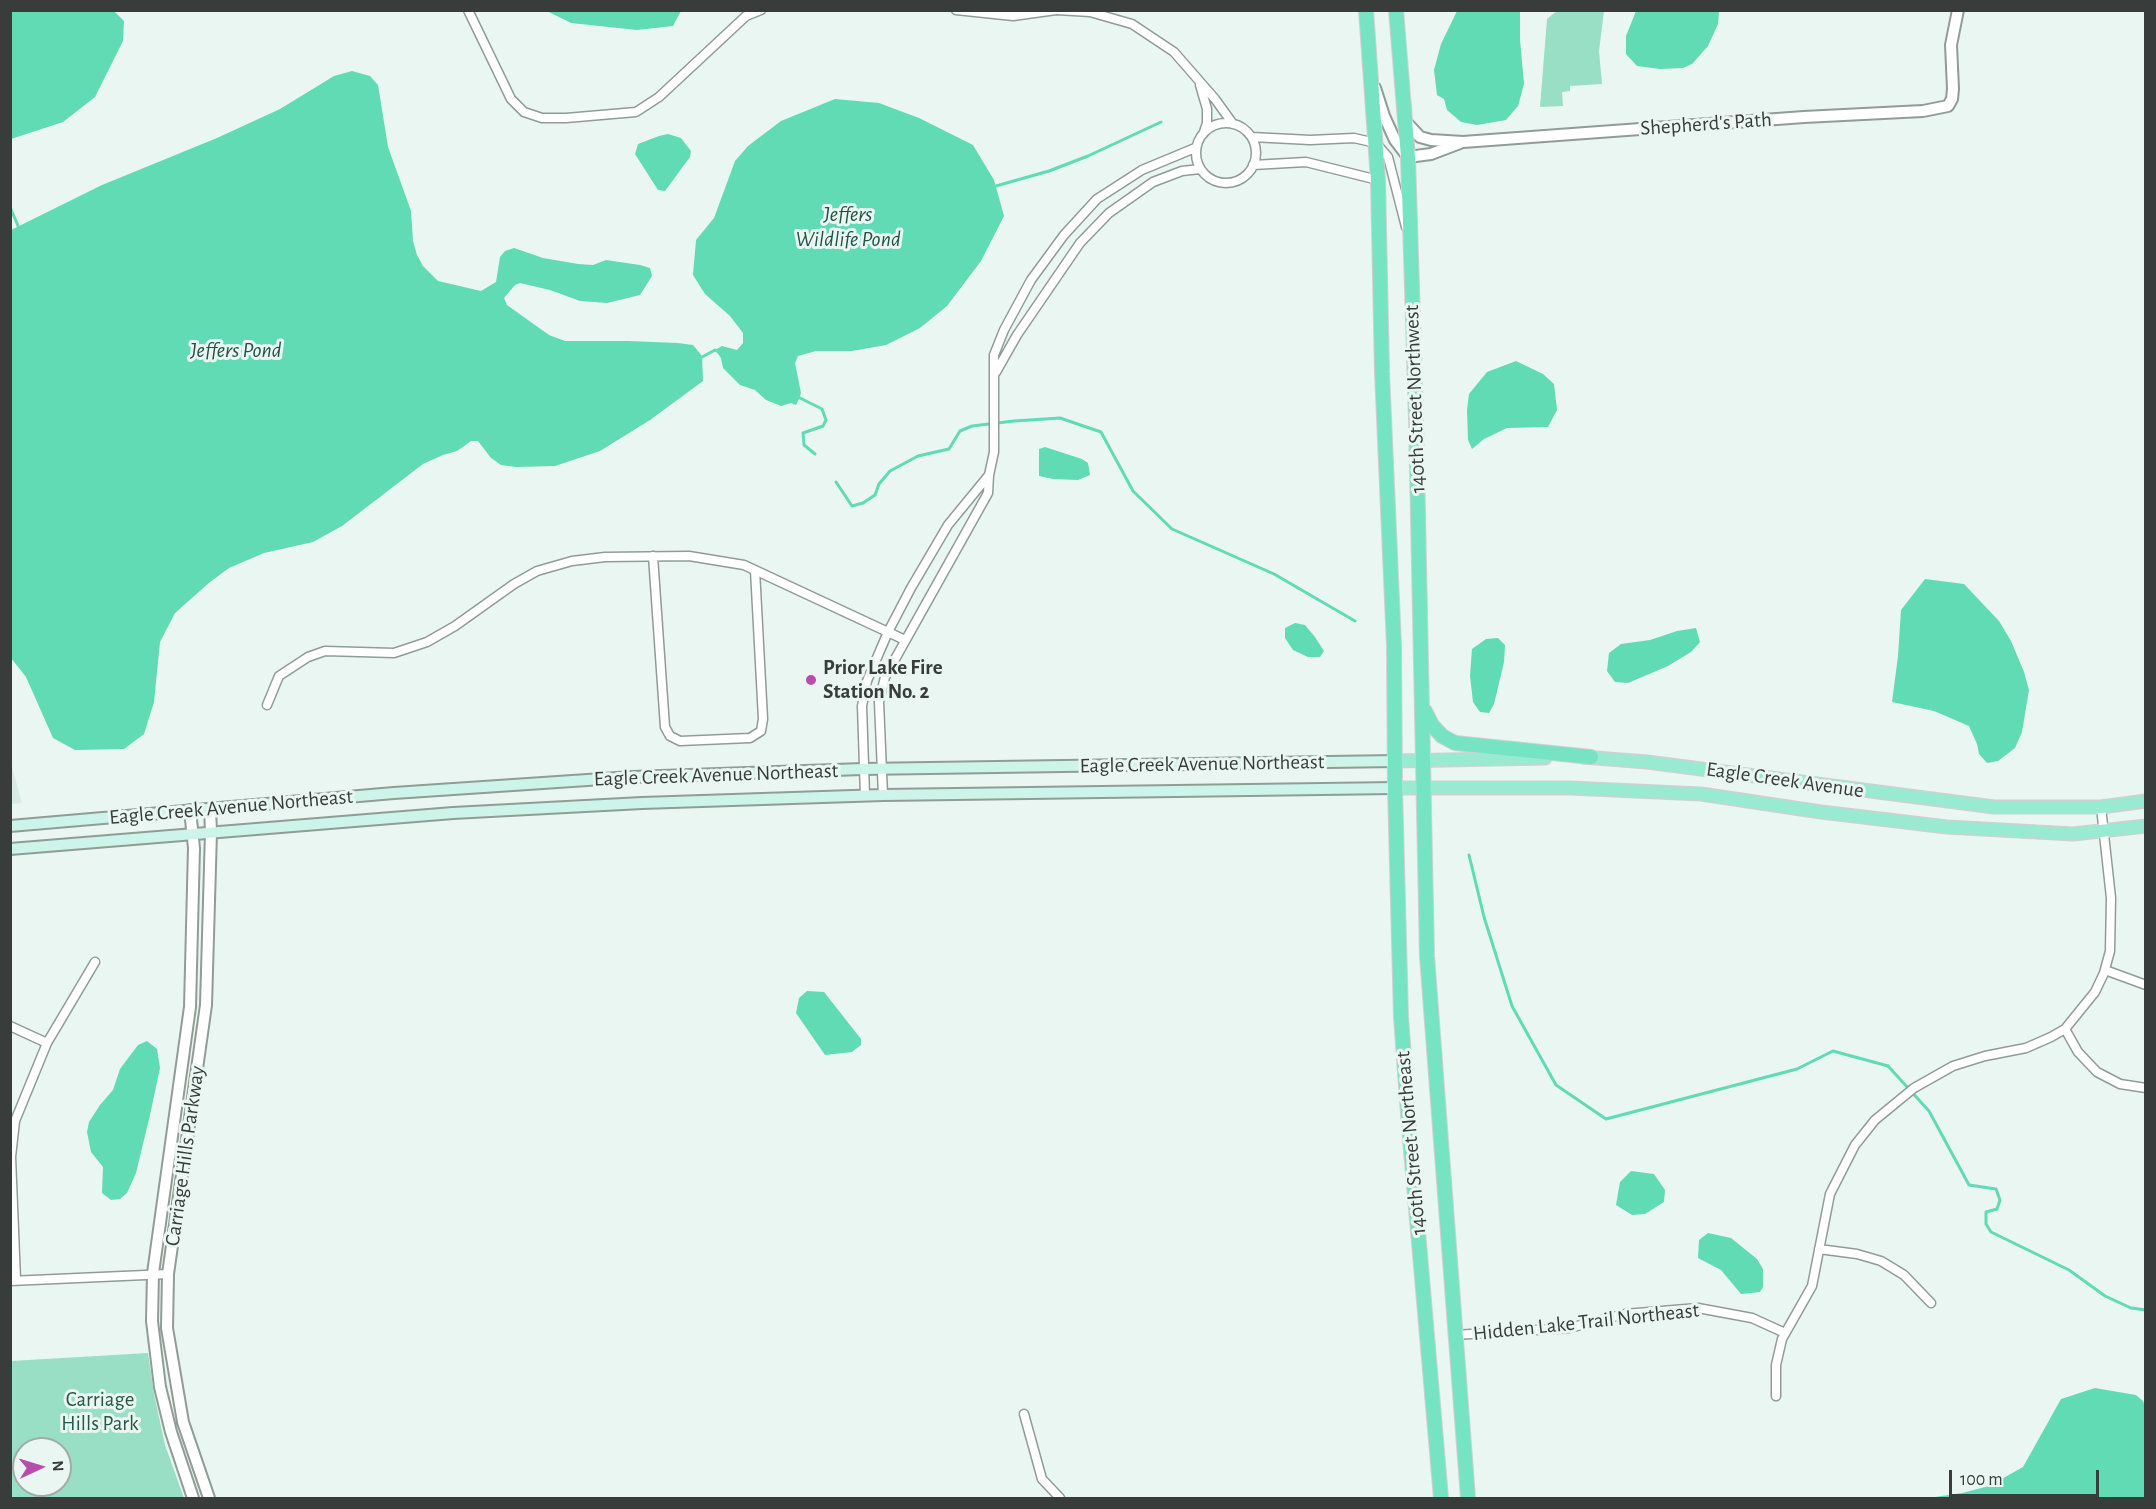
<!DOCTYPE html>
<html>
<head>
<meta charset="utf-8">
<style>
  body { margin:0 }
  #map { position:relative; width:2156px; height:1509px; overflow:hidden; background:#eaf6f1; font-family:"Alegreya Sans",sans-serif }
  canvas { display:block }
  .frame { position:absolute; inset:0; border:12px solid #383d3b; pointer-events:none }
  .north { position:absolute; left:12px; top:1437px; width:60px; height:60px; box-sizing:border-box; background:#eaf6f1; border:2px solid #a3aca8; border-radius:50%; rotate:86deg; font-size:16px; font-weight:700; line-height:24px; text-align:center; color:#383d3b }
  .north::after { content:''; display:block; margin:auto; width:21px; height:27px; background:#b84dae; clip-path:polygon(50% 0,100% 100%,50% 72%,0 100%) }
  .scale { position:absolute; left:1949px; top:1470px; width:150px; height:27px; box-sizing:border-box; border:3px solid #383d3b; border-top:0; padding-left:8px; font-size:18px; line-height:21px; white-space:nowrap; color:#383d3b; -webkit-text-stroke:4px #eaf6f1; paint-order:stroke }
</style>
</head>
<body>
<div id="map">
<canvas width="2156" height="1509"></canvas>
<div class="frame"></div>
<div class="north">N</div>
<div class="scale">100 m</div>
</div>
<script>
const ctx = document.querySelector('canvas').getContext('2d');
ctx.lineJoin = 'round';
function paint(path, color) {
  ctx.fillStyle = color;
  ctx.fill(path, 'evenodd');
}
function poly(rows) {
  const path = new Path2D();
  for (const r of rows) {
    if (r.length === 3) {
      path.moveTo(r[0] + r[2], r[1]);
      path.arc(r[0], r[1], r[2], 0, 2 * Math.PI);
      continue;
    }
    path.moveTo(r[0], r[1]);
    for (let i = 2; i < r.length; i += 2) path.lineTo(r[i], r[i + 1]);
  }
  return path;
}
function strokePath(path, color, width, dash) {
  ctx.strokeStyle = color;
  ctx.lineWidth = width;
  ctx.lineCap = dash ? 'butt' : 'round';
  ctx.setLineDash(dash || []);
  ctx.stroke(path);
}
function drawText(font, color, halo, rows, align = 'center') {
  ctx.font = font + ' "Alegreya Sans",sans-serif';
  ctx.lineWidth = 6;
  ctx.setLineDash([]);
  ctx.textBaseline = 'middle';
  ctx.strokeStyle = halo;
  ctx.fillStyle = color;
  for (const [text, x, y, turn = 0] of rows) {
    ctx.save();
    ctx.translate(x, y);
    ctx.rotate((+turn || 0) * Math.PI / 180);
    ctx.textAlign = isNaN(turn) ? turn : align;
    if (halo) ctx.strokeText(text, 0, 0);
    ctx.fillText(text, 0, 0);
    ctx.restore();
  }
}
const built = poly([
  [11,763,22,803,11,804]
]);
const green = poly([
  [1558,10,1604,11,1599,51,1602,84,1570,86,1570,91,1562,92,1563,106,1540,107,1547,19],
  [148,1353,154,1394,165,1445,184,1498,11,1498,11,1361],
  [24,1449,60,1449,60,1485,24,1485]
]);
const water = poly([
  [11,10,114,11,124,21,123,41,95,97,63,122,11,139],
  [547,11,681,11,673,26,637,30,571,23],
  [1457,11,1520,11,1520,40,1524,84,1518,106,1506,120,1477,125,1461,122,1447,110,1444,99,1437,95,1434,70,1441,44],
  [1636,11,1636,10,1719,11,1718,24,1708,46,1692,64,1683,68,1660,69,1637,66,1626,54,1626,36],
  [352,71,370,76,378,85,388,147,411,211,413,241,417,255,423,266,438,281,481,291,496,282,500,257,505,251,514,248,543,258,578,264,593,265,606,260,640,265,650,268,652,276,640,295,607,303,580,301,550,290,520,283,515,285,504,298,507,305,549,335,565,341,628,341,678,343,693,345,702,356,703,381,650,420,600,451,555,466,516,467,501,465,491,458,478,441,471,441,457,451,443,455,423,464,342,526,313,542,264,553,229,568,210,582,175,613,160,642,154,702,144,734,124,749,75,750,53,738,26,677,11,658,11,230,102,185,217,138,280,109,334,76],
  [835,99,879,103,919,118,973,145,994,180,1004,216,981,261,947,306,920,328,886,345,852,351,816,351,798,356,795,363,801,393,799,399,796,405,791,403,781,406,766,400,755,390,740,385,723,368,721,358,715,350,722,346,737,350,743,343,743,333,730,316,705,294,693,275,696,240,714,218,735,161,748,146,781,121],
  [668,134,681,138,691,151,690,157,665,191,658,190,635,154,638,144,659,136],
  [1516,361,1543,374,1554,384,1557,410,1548,427,1507,428,1484,439,1472,449,1468,440,1467,410,1469,394,1487,372],
  [1045,447,1082,459,1088,463,1090,475,1078,480,1053,479,1039,476,1039,449],
  [1925,579,1964,584,1999,621,2011,641,2024,672,2029,690,2022,732,2015,748,1998,761,1987,763,1979,754,1977,744,1969,726,1934,711,1892,702,1898,656,1901,610],
  [1295,623,1305,625,1315,637,1324,651,1320,657,1308,657,1293,650,1285,638,1285,628],
  [1696,628,1700,642,1691,652,1668,666,1628,683,1615,682,1607,671,1609,653,1621,644,1650,640,1677,631],
  [1498,638,1505,645,1504,662,1494,704,1489,713,1480,712,1473,702,1470,676,1472,649,1486,639],
  [807,991,824,992,861,1039,861,1045,852,1052,825,1055,796,1013,799,998],
  [147,1041,157,1049,160,1068,150,1115,136,1173,127,1193,120,1199,111,1200,102,1193,103,1167,91,1152,87,1132,89,1122,100,1105,113,1090,120,1069,138,1045],
  [1631,1171,1654,1174,1665,1190,1664,1202,1645,1214,1632,1215,1616,1205,1620,1182],
  [1708,1233,1731,1238,1757,1259,1763,1269,1763,1287,1760,1292,1741,1294,1721,1270,1698,1258,1699,1240],
  [2095,1388,2136,1395,2143,1401,2146,1408,2145,1498,1928,1498,1962,1493,1989,1486,2023,1467,2061,1399]
]);
const stream = poly([
  [996,186,1049,171,1088,156,1161,122],
  [10,207,19,228],
  [702,357,715,350,717,351],
  [798,397,822,409,826,420,823,426,803,433,804,445,815,454],
  [836,482,852,506,863,503,875,495,879,484,890,471,918,456,949,449,960,431,972,426,1014,421,1060,418,1101,432,1133,491,1172,529,1274,574,1355,621],
  [1469,855,1484,917,1512,1006,1556,1085,1606,1119,1797,1069,1833,1051,1888,1066,1929,1111,1969,1185,1996,1189,2000,1200,1997,1209,1986,1212,1986,1224,1991,1232,2069,1270,2105,1296,2131,1308,2146,1310]
]);
const minor = poly([
  [468,10,511,99,524,112,542,118,566,118,636,112,659,97,746,16,761,10],
  [956,10,1013,16,1056,10],
  [1057,10,1090,12,1132,24,1174,52,1215,99,1233,124],
  [1200,85,1207,109,1207,123,1204,132],
  [1226,153,30],
  [1252,137,1310,140,1354,138,1376,143,1388,157,1406,227],
  [1253,165,1306,162,1378,180],
  [996,372,1017,335,1080,243,1109,213,1153,182,1182,171,1200,169],
  [653,556,665,727,670,736,680,741,750,738,761,731,763,719,755,570],
  [267,705,279,676,308,657,325,651,394,653,427,642,455,626,514,584,537,571,572,561,605,557,689,556,744,565,905,640],
  [883,795,879,702,885,677,988,493,989,475,994,452,994,355,1004,330,1031,280,1064,235,1097,199,1142,170,1195,148],
  [865,796,862,706,867,681,888,632,911,588,948,525,989,475],
  [2105,970,2146,985],
  [10,1026,47,1043],
  [2065,1029,2078,1052,2097,1072,2120,1084,2146,1088],
  [1819,1249,1857,1254,1881,1261,1904,1275,1931,1303],
  [16,1280,11,1157,15,1121,47,1043,95,962],
  [10,1281,168,1274],
  [1455,1335,1569,1328,1625,1314,1698,1308,1752,1318,1785,1333],
  [1776,1396,1776,1365,1782,1339,1812,1286,1830,1194,1855,1145,1875,1120,1914,1088,1953,1066,1985,1056,2026,1048,2051,1037,2065,1029,2095,992,2104,973,2110,951,2111,898,2101,807],
  [1024,1414,1042,1479,1060,1498]
]);
const tertiary = poly([
  [1375,88,1384,116,1395,140,1408,157,1431,154,1460,143],
  [1406,122,1420,137,1431,140,1463,142,1804,117,1923,111,1948,106,1952,99,1953,89,1951,45,1958,10],
  [190,810,194,848,190,1007,153,1273,152,1321,160,1387,171,1432,193,1498],
  [209,1498,183,1422,167,1328,168,1274,206,1005,211,832,210,809]
]);
const secondary = poly([
  [10,826,394,793,632,777,863,769,1396,761],
  [10,849,453,813,642,803,883,795,1395,788]
]);
const primary = poly([
  [1583,757,1647,762,1994,807,2101,807,2146,801],
  [1396,761,1545,758],
  [1395,788,1570,788,1701,794,1821,812,1947,827,2073,834,2146,826]
]);
const trunk = poly([
  [1366,10,1378,180,1382,372,1394,646,1395,788,1401,1017,1409,1127,1441,1498],
  [1396,10,1408,157,1416,419,1427,956,1468,1498],
  [1425,711,1432,725,1442,736,1455,743,1591,757]
]);
const markers = [
  [811,680,6,"#b84dae"]
];
const streetNames = [
  ["Shepherd's Path",1706,124,-4],
  ["140th Street Northwest",1415,399,-92],
  ["Eagle Creek Avenue Northeast",1202,764,-1],
  ["Eagle Creek Avenue Northeast",716,775,-2],
  ["Eagle Creek Avenue",1785,780,8],
  ["Eagle Creek Avenue Northeast",231,807,-5],
  ["140th Street Northeast",1411,1143,-95],
  ["Carriage Hills Parkway",185,1156,-82],
  ["Hidden Lake Trail Northeast",1586,1322,-6]
];
const poiNames = [
  ["Prior Lake Fire",823,668],
  ["Station No. 2",823,692]
];
const parkNames = [
  ["Carriage",100,1400],
  ["Hills Park",100,1424]
];
const waterNames = [
  ["Jeffers",848,214],
  ["Wildlife Pond",848,239],
  ["Jeffers Pond",236,350]
];
paint(built, '#d7ebe4');
paint(green, '#99dfc5');
paint(water, '#61dbb4');
strokePath(stream, '#61dbb4', 3);
strokePath(minor, '#919c97', 11);
strokePath(tertiary, '#919c97', 14);
strokePath(secondary, '#919c97', 14);
strokePath(primary, '#cfd0d0', 15);
strokePath(trunk, '#cfd0d0', 16);
strokePath(minor, '#fff', 8);
strokePath(tertiary, '#fff', 10);
strokePath(secondary, '#ccf4e8', 10);
strokePath(primary, '#98ead1', 12);
strokePath(trunk, '#76e3c2', 14);
for (const [x, y, r, color] of markers) {
  const dot = new Path2D();
  dot.arc(x, y, r, 0, 2 * Math.PI);
  ctx.fillStyle = color;
  ctx.fill(dot);
  strokePath(dot, '#eaf6f1', 2);
}
drawText('21px', '#383d3b', '#eaf6f1', streetNames);
drawText('bold 21px', '#383d3b', '#eaf6f1', poiNames, 'left');
drawText('21px', '#275949', '#eaf6f1', parkNames);
drawText('italic 22px', '#215444', '#eaf6f1', waterNames);
</script>
</body>
</html>
